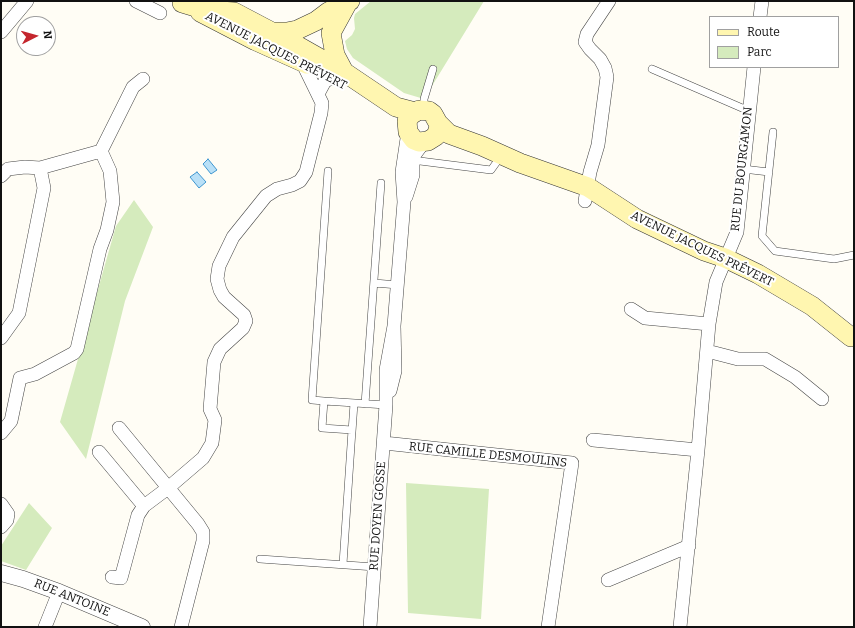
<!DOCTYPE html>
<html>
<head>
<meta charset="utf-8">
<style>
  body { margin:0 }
  #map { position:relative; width:855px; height:628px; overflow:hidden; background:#fffdf5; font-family:Bitter,serif }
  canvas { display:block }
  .frame { position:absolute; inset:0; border:2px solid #111; pointer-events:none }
  .legend { position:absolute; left:709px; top:16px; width:130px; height:52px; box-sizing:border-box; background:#fff; border:1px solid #a0a0a0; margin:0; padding:5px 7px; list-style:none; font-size:12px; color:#111 }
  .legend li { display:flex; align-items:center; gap:8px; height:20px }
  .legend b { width:20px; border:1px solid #a0a0a0 }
  .north { position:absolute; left:16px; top:16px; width:40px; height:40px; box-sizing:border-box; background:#fff; border:1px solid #a0a0a0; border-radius:50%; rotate:84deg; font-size:11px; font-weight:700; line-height:16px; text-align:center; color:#111 }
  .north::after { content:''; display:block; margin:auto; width:14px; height:18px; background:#c4262e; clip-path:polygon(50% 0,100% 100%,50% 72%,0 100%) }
</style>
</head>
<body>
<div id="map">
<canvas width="855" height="628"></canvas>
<div class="frame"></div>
<ul class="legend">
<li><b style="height:5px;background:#fff6b0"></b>Route</li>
<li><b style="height:11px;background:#d5ebbd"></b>Parc</li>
</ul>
<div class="north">N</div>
</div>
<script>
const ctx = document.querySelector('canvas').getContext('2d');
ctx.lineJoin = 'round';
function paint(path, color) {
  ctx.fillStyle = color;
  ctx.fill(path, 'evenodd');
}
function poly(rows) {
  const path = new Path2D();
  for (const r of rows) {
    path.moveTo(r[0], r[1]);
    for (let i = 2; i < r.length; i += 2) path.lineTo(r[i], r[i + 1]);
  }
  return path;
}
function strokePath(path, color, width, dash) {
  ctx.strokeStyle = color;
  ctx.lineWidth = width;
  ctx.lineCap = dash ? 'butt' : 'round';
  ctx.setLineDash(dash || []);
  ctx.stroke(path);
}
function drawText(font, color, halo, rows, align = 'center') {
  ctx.font = font + ' Bitter,serif';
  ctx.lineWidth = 4;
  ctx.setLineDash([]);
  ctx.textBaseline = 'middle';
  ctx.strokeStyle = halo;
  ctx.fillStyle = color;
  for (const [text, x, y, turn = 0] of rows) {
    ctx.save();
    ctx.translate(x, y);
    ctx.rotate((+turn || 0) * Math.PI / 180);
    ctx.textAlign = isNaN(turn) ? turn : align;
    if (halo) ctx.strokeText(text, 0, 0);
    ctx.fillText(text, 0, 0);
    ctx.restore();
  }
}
const green = poly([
  [371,1,484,1,424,99,404,93,353,58,347,49,345,41,352,35,355,29,354,18,355,14],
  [134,200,153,227,125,301,86,459,60,422,116,226],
  [406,483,489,489,481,619,408,613],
  [29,503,52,528,26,570,1,561,1,546]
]);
const water = poly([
  [208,159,217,170,211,174,203,164,208,159],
  [197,172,206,182,199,188,190,177,197,172]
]);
const service = poly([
  [652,69,749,111],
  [424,110,424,99,433,69],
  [773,132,762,236,775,251,834,259,854,255],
  [412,160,491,170,501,156],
  [743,169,769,172],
  [374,283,398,285],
  [324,401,312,400,328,171],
  [365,404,381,183],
  [352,432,354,403],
  [260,559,375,567],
  [343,564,352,430,322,428,324,401,386,405]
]);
const minor = poly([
  [136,1,160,13],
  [760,17,762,1],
  [1,32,27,1],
  [318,94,325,81,332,78],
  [40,168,101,151],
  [1,176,8,169,25,167,40,168,44,188,19,313,1,338],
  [406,197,413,175,413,160,415,154,424,142],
  [585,201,590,172,598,145,607,77,605,68,600,59,590,49,585,42,587,34,609,1],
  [631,309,645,318,709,324],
  [707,351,738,359,765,359,795,377,822,399],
  [390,391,395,371,394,326,404,202,402,172,408,132],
  [119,428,198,524,203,532,203,541,181,627],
  [1,433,11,421,20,378,35,374,74,353,77,349,100,249,107,230,113,202,110,171,101,151,133,87,143,79],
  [593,440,698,450],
  [384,443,572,463,548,627],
  [99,452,144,506],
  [1,504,8,514,7,520,1,527],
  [112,577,121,578,138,515,144,506,168,488,203,458,212,443,215,420,210,409,214,362,220,349,243,328,246,321,244,315,224,297,220,290,217,279,219,266,233,237,266,196,277,189,292,185,300,181,306,172,321,113,322,103,302,62],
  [608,580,689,546],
  [45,627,59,592],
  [370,627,386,405,386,370,394,326],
  [680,627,698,450,709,324,716,282,737,232,754,67]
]);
const tertiary = poly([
  [1,573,23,579,59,592,142,627]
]);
const secondary = poly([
  [182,3,205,10,234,12,291,42,344,72,396,107,415,112],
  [200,12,256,41,307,64],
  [271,32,287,32,297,30,316,21,328,12,350,1],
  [344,72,335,55,331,33,348,2],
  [438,123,439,127,436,136,428,141,419,142,414,140,408,132,407,121,411,115,419,110,429,111,433,114,438,123,449,134,482,146,520,163,588,187,637,219,704,251,725,258,758,274,812,306,851,337]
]);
const streetNames = [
  ["AVENUE JACQUES PRÉVERT",276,51,27],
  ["RUE DU BOURGAMON",742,169,-84],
  ["AVENUE JACQUES PRÉVERT",702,249,26],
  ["RUE CAMILLE DESMOULINS",488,455,6],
  ["RUE DOYEN GOSSE",378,516,-86],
  ["RUE ANTOINE",72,598,22]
];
paint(green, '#d5ebbd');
paint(water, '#b9e0f7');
strokePath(water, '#3f96cf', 1);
strokePath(service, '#444', 8);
strokePath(minor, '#444', 14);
strokePath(tertiary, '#444', 17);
strokePath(secondary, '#333', 20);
strokePath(service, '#fff', 7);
strokePath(minor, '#fff', 13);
strokePath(tertiary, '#fff', 16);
strokePath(secondary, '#fff6b0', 19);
drawText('12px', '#111', '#fff', streetNames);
</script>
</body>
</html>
